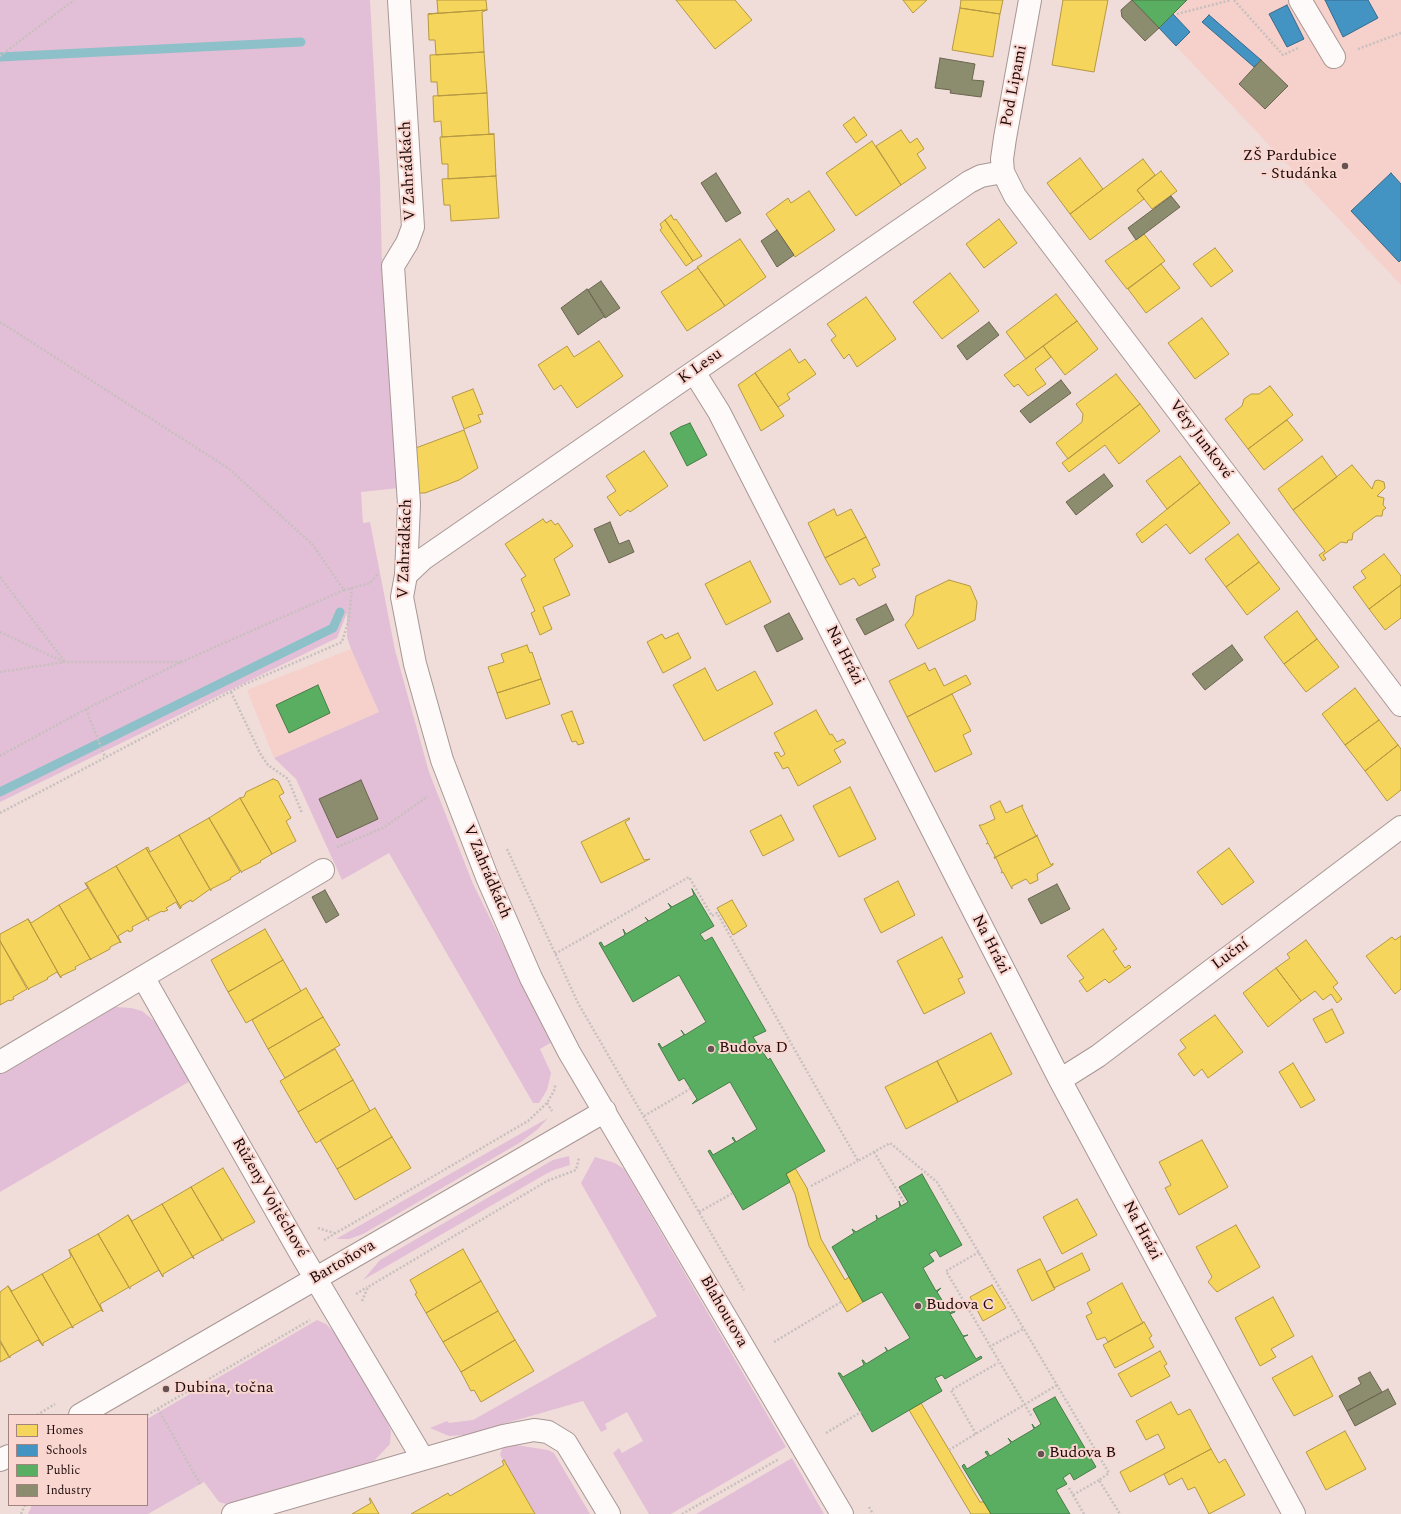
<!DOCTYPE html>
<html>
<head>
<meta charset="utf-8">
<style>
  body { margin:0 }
  #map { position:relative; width:1401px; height:1514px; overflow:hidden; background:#f0ddda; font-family:Spectral,serif }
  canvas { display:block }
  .legend { position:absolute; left:8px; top:1414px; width:140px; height:92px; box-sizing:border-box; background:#fad6d0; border:1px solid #a18480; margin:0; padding:5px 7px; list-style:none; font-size:12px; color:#1c0907 }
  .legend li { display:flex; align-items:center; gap:8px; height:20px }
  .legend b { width:20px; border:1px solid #a18480 }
</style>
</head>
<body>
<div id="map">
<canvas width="1401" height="1514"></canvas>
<ul class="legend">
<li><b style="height:11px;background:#f6d55c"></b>Homes</li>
<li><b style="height:11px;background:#4393c3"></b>Schools</li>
<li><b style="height:11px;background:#5aae61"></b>Public</li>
<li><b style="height:11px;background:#8c8c6e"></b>Industry</li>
</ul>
</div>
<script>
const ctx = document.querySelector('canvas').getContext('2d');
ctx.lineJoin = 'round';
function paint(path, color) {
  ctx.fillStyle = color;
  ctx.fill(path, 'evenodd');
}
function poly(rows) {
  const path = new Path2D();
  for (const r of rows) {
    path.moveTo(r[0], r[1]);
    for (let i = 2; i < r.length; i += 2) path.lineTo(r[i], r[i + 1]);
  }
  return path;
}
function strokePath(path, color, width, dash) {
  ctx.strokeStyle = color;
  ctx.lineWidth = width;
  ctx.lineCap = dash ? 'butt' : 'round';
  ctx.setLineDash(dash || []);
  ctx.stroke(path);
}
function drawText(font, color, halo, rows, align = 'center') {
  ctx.font = font + ' Spectral,serif';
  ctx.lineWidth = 4;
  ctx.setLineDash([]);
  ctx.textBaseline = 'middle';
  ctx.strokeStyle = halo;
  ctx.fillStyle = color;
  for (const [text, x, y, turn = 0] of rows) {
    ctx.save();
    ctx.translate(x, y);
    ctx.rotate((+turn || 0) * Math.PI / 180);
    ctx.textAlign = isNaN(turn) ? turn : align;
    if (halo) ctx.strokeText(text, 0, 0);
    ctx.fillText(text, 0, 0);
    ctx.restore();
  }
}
const built = poly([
  [1132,0,1401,0,1401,285,1159,28],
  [351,649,379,712,274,758,247,690]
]);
const green = poly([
  [0,0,370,0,380,180,382,265,399,488,361,492,363,523,370,522,395,650,429,772,473,884,552,1042,540,1049,551,1073,547,1090,539,1103,533,1103,389,853,342,880,296,779,274,758,379,712,351,649,347,637,347,613,337,638,0,802],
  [116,1007,131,1008,142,1011,162,1027,192,1080,0,1192,0,1072,106,1011],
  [548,1118,538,1129,521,1142,363,1234,349,1239,336,1239],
  [569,1156,570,1165,554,1170,544,1175,363,1280,380,1260,553,1160],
  [595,1157,615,1163,624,1169,786,1447,671,1514,649,1514,613,1453,619,1448,622,1453,643,1441,627,1412,605,1424,607,1429,601,1432,583,1401,465,1435,449,1436,430,1428,447,1421,449,1423,473,1420,657,1316,581,1183],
  [317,1320,326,1324,341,1339,384,1414,391,1431,390,1444,373,1462,226,1504,219,1502,204,1482,148,1514,28,1514,32,1505,147,1505,147,1419],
  [509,1444,548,1450,554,1453,590,1514,535,1514,500,1455,502,1449],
  [792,1458,824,1514,696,1514]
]);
const homes = poly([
  [437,0,486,0,487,10,428,14,438,13,437,0],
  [676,0,735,0,752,20,715,49,676,0],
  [903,0,927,0,913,13,903,0],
  [961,0,1003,0,1000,14,960,8,961,0],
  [1063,0,1108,0,1094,72,1052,65,1063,0],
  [960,8,1000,14,993,57,952,50,960,8],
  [487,10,482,12,484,52,436,55,435,40,429,40,428,14,487,10],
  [484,52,487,93,438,96,437,82,431,82,430,55,484,52],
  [487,93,489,134,494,134,442,137,441,121,434,122,433,96,487,93],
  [854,117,867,135,856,143,843,125,854,117],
  [901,130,910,143,917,138,924,149,917,154,926,168,901,185,876,146,901,130],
  [494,134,496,176,448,179,448,164,442,164,440,137,494,134],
  [872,141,901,185,856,216,826,173,872,141],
  [1080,158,1103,189,1070,214,1047,183,1080,158],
  [1143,159,1155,175,1137,190,1144,199,1090,240,1070,214,1143,159],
  [1161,171,1177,191,1152,209,1137,190,1161,171],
  [496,176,499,218,451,221,450,205,444,205,442,179,496,176],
  [809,191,835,230,795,257,766,214,788,198,791,203,809,191],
  [671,215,674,220,676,219,702,256,693,261,665,220,671,215],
  [999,219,1017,243,984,268,966,244,999,219],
  [665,220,693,261,686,266,660,230,662,228,660,224,665,220],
  [1144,234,1165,261,1127,289,1105,261,1144,234],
  [740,239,766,277,725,306,697,267,740,239],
  [1215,248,1233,271,1211,287,1193,264,1215,248],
  [1161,264,1180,288,1146,313,1128,289,1161,264],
  [698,268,725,306,687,331,661,292,698,268],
  [950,273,979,311,942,339,913,302,950,273],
  [1056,294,1077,321,1026,359,1006,332,1056,294],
  [866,297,896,339,857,367,849,354,844,359,831,340,836,336,827,324,866,297],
  [1202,318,1229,354,1195,379,1168,343,1202,318],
  [1077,321,1098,349,1065,375,1043,346,1077,321],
  [599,341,623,376,577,408,561,385,554,390,538,365,567,346,574,357,599,341],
  [1043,346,1051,357,1035,369,1046,384,1028,396,1018,384,1014,387,1004,375,1043,346],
  [790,349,799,363,805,359,816,374,787,394,790,399,778,407,755,373,790,349],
  [755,373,784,416,761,431,738,385,755,373],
  [1116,374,1140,404,1068,459,1056,443,1082,422,1083,414,1076,404,1116,374],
  [1270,386,1293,415,1248,449,1225,419,1242,406,1244,399,1251,394,1259,394,1270,386],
  [473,389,483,414,478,415,481,422,464,429,452,397,473,389],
  [1140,404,1160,431,1119,464,1105,445,1069,472,1062,463,1140,404],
  [1287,420,1303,440,1264,470,1248,449,1287,420],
  [464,430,478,468,459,480,425,493,418,493,413,449,464,430],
  [644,451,668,486,630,512,628,510,620,516,607,497,616,491,606,476,644,451],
  [1180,456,1200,483,1167,509,1146,481,1180,456],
  [1322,456,1337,477,1293,510,1278,489,1322,456],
  [1352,465,1372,489,1375,481,1378,480,1384,482,1385,488,1377,496,1384,498,1383,505,1386,508,1383,510,1382,516,1376,516,1353,533,1352,540,1348,540,1347,543,1341,542,1323,555,1326,559,1323,561,1319,555,1325,551,1293,510,1352,465],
  [1200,483,1230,523,1190,554,1166,524,1142,543,1136,534,1200,483],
  [834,509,837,516,851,509,866,537,825,558,808,523,834,509],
  [543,519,546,523,551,520,555,525,558,523,573,546,554,559,570,595,543,607,552,629,540,635,531,613,535,611,521,579,526,576,505,544,543,519],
  [1238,534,1259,562,1226,587,1205,559,1238,534],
  [866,537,880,565,872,569,876,577,859,586,854,578,840,585,825,558,866,537],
  [1384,554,1401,576,1401,585,1369,609,1353,587,1366,578,1361,571,1384,554],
  [750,561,771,602,726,625,705,584,750,561],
  [1259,562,1280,589,1247,615,1226,587,1259,562],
  [949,580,970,586,977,602,975,620,918,649,905,625,913,615,916,596,949,580],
  [1401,585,1401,618,1385,630,1369,609,1401,585],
  [1297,611,1317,639,1284,664,1264,637,1297,611],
  [678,633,691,658,663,673,647,642,662,634,665,639,678,633],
  [1317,639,1339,667,1306,692,1284,664,1317,639],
  [527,645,530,653,532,652,541,679,497,693,488,667,504,662,501,654,527,645],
  [925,663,929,671,935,668,944,686,966,675,971,684,907,717,889,681,925,663],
  [705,668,717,691,755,671,773,704,704,741,673,685,705,668],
  [541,679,550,704,506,719,497,693,541,679],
  [1355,688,1379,720,1345,745,1322,714,1355,688],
  [952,694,971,731,963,735,972,754,935,772,907,717,952,694],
  [816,710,830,735,832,734,837,742,843,739,846,743,834,750,841,762,798,786,788,767,783,769,774,753,778,752,781,757,785,754,774,733,816,710],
  [572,711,584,743,578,745,576,741,572,742,561,715,572,711],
  [1379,720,1398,745,1365,771,1345,745,1379,720],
  [1398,745,1401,749,1401,790,1387,801,1365,771,1398,745],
  [273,779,278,781,284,793,279,796,291,818,286,821,296,841,272,854,240,798,244,797,246,792,273,779],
  [850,787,876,839,839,857,813,806,850,787],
  [240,798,272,854,260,861,261,862,241,872,242,873,209,818,240,798],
  [1000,801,1006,813,1023,805,1022,807,1036,836,1038,835,994,858,995,856,988,843,986,844,988,842,979,825,982,825,995,819,990,806,1000,801],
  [781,815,794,840,763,856,750,831,781,815],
  [209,818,240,872,230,878,231,879,211,889,211,891,179,835,209,818],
  [629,818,630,819,625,822,644,860,650,859,601,883,581,842,629,818],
  [179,835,210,889,192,902,191,900,181,906,181,908,146,848,148,847,150,852,179,835],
  [1037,836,1051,865,1053,863,1053,865,1037,874,1038,880,1030,884,1026,879,1012,886,1012,889,1003,872,1001,873,1002,871,996,858,994,858,1037,836],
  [146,848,181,908,180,909,176,902,166,908,168,910,163,912,162,911,148,918,149,921,116,866,146,848],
  [1229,848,1254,882,1222,905,1197,872,1229,848],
  [116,866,147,919,132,927,133,930,129,932,128,930,118,936,121,943,86,883,116,866],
  [898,881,915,915,881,933,864,899,898,881],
  [85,883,121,943,120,942,110,947,110,949,91,959,91,960,59,905,88,888,85,883],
  [732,900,747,926,733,935,717,908,732,900],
  [59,905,91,960,90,959,75,967,76,969,61,976,61,978,28,919,31,923,59,905],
  [28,919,61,978,57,972,47,978,48,979,28,989,29,990,0,941,0,934,28,919],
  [265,929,283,960,228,992,211,960,265,929],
  [1103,929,1117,949,1113,951,1125,968,1129,965,1131,967,1109,983,1105,979,1087,992,1079,981,1084,978,1067,956,1103,929],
  [1401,936,1401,989,1395,994,1366,956,1392,937,1395,940,1401,936],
  [942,937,963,977,958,979,965,993,924,1014,897,961,942,937],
  [1306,940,1338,983,1333,987,1342,999,1337,1003,1331,994,1323,1000,1315,991,1301,1001,1276,968,1290,958,1287,954,1306,940],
  [0,941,27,989,13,997,14,999,10,1001,9,1000,0,1005,0,941],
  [283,960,301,991,246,1023,228,992,283,960],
  [1276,968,1301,1001,1268,1027,1243,993,1276,968],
  [306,988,323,1017,268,1049,252,1020,306,988],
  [1332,1009,1344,1033,1326,1043,1313,1019,1332,1009],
  [1215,1015,1243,1052,1208,1078,1202,1069,1194,1076,1178,1054,1186,1048,1180,1040,1215,1015],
  [323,1017,340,1045,285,1078,268,1049,323,1017],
  [991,1033,1012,1074,958,1102,937,1061,991,1033],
  [335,1049,353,1080,298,1112,280,1081,335,1049],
  [937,1061,958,1102,906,1129,885,1087,937,1061],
  [1293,1063,1315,1100,1301,1108,1279,1072,1293,1063],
  [353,1080,370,1111,316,1143,298,1112,353,1080],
  [375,1108,392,1137,337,1169,320,1140,375,1108],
  [392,1137,411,1168,355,1200,337,1169,392,1137],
  [1202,1140,1228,1187,1179,1215,1165,1188,1171,1185,1159,1162,1202,1140],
  [223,1168,255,1222,223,1239,223,1241,191,1187,223,1168],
  [795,1168,807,1188,821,1239,845,1280,849,1277,863,1302,847,1312,809,1246,795,1194,786,1174,795,1168],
  [191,1187,222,1240,193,1256,194,1259,162,1204,191,1187],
  [1077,1199,1097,1235,1062,1254,1043,1217,1077,1199],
  [162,1204,194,1259,192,1257,163,1274,163,1277,128,1215,132,1221,162,1204],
  [128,1215,163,1277,159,1270,130,1287,130,1289,98,1234,128,1215],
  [1236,1225,1260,1267,1217,1292,1208,1282,1212,1277,1196,1247,1236,1225],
  [98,1234,129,1287,100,1304,103,1312,69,1250,98,1234],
  [463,1249,481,1281,426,1313,415,1294,417,1293,410,1280,463,1249],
  [69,1250,103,1312,101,1310,73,1326,73,1328,42,1274,71,1257,69,1250],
  [1082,1253,1090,1270,1054,1288,1046,1272,1082,1253],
  [1040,1259,1055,1289,1032,1301,1017,1270,1040,1259],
  [42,1274,73,1328,71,1327,43,1343,43,1346,8,1286,12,1291,42,1274],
  [481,1281,498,1311,443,1342,426,1313,481,1281],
  [1122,1283,1143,1323,1108,1342,1105,1337,1097,1340,1086,1316,1092,1313,1087,1303,1122,1283],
  [992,1285,1006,1308,983,1321,970,1297,992,1285],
  [8,1286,43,1346,38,1340,10,1356,10,1358,0,1340,0,1292,8,1286],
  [1273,1297,1294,1336,1271,1349,1276,1357,1260,1366,1235,1318,1273,1297],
  [498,1311,515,1340,461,1372,443,1342,498,1311],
  [1144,1322,1152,1336,1149,1338,1154,1347,1115,1368,1103,1345,1144,1322],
  [515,1340,534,1371,481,1402,474,1390,471,1391,461,1372,515,1340],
  [0,1342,9,1357,0,1362,0,1342],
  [1160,1351,1167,1364,1164,1366,1170,1376,1131,1397,1118,1374,1160,1351],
  [1312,1356,1333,1396,1294,1416,1272,1378,1312,1356],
  [1171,1402,1178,1415,1190,1409,1211,1449,1130,1492,1120,1472,1165,1448,1158,1434,1146,1440,1136,1421,1171,1402],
  [921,1403,980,1502,984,1502,991,1514,971,1514,909,1410,921,1403],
  [1345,1431,1366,1469,1326,1490,1306,1452,1345,1431],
  [1211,1449,1219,1463,1225,1459,1245,1495,1209,1514,1195,1487,1188,1490,1182,1478,1169,1485,1164,1474,1211,1449],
  [504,1460,535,1514,411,1514,448,1493,450,1496,504,1465,502,1461,504,1460],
  [370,1498,379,1514,352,1514,371,1503,369,1499,370,1498]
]);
const schools = poly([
  [1325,0,1368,0,1378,18,1343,37,1325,0],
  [1287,5,1304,39,1287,47,1269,14,1287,5],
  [1173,14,1190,32,1176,46,1159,28,1173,14],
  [1209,15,1261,60,1254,67,1202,22,1209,15],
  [1391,173,1401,184,1401,260,1399,262,1351,211,1391,173]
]);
const public = poly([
  [1132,0,1187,0,1159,28,1132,0],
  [690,423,707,455,687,466,670,433,680,427,690,423],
  [318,685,330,713,289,733,276,705,318,685],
  [692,889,714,926,700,934,705,941,712,937,766,1031,753,1037,768,1060,770,1058,825,1151,786,1174,790,1182,743,1210,708,1151,710,1150,713,1155,735,1142,732,1138,733,1137,736,1142,757,1129,730,1082,692,1104,697,1099,684,1078,679,1081,658,1044,659,1043,662,1048,684,1035,681,1030,685,1035,706,1022,679,975,633,1002,599,943,601,942,604,947,625,935,623,929,626,934,648,921,645,917,649,921,671,908,668,903,672,907,694,895,692,889],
  [922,1174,962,1245,940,1257,936,1250,929,1254,934,1261,923,1268,936,1291,941,1288,937,1292,950,1313,954,1310,955,1312,950,1314,963,1336,968,1335,963,1337,976,1359,981,1356,982,1358,945,1379,942,1375,935,1378,942,1391,872,1432,838,1373,840,1373,843,1377,864,1365,862,1360,863,1360,866,1364,887,1351,885,1347,888,1351,910,1338,882,1292,863,1302,832,1247,854,1233,852,1229,856,1232,877,1220,876,1215,878,1219,900,1207,899,1201,901,1206,908,1202,899,1187,922,1174],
  [1055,1397,1096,1467,1074,1480,1070,1473,1063,1478,1067,1484,1056,1490,1070,1514,991,1514,962,1466,964,1464,967,1469,988,1456,985,1452,987,1451,990,1456,1011,1443,1008,1438,1012,1442,1034,1429,1032,1424,1035,1428,1041,1424,1033,1409,1055,1397]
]);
const industry = poly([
  [1132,0,1159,28,1145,41,1122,17,1121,10,1132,0],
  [940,58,975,64,972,80,984,81,981,97,950,93,951,90,935,88,940,58],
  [1261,60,1288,86,1265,109,1239,84,1261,60],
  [716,173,741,213,726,222,701,183,716,173],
  [1171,196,1180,207,1136,240,1128,228,1171,196],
  [777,230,794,255,777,267,761,241,777,230],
  [601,281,620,308,605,318,588,290,601,281],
  [587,289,605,316,578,335,561,308,587,289],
  [989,322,999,335,967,360,957,346,989,322],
  [1061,380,1071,393,1030,423,1020,411,1061,380],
  [1104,474,1113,486,1076,515,1066,502,1104,474],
  [610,522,619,544,629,540,634,552,609,563,594,529,610,522],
  [886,604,894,620,865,635,856,619,886,604],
  [789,613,803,639,777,652,764,626,789,613],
  [1232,645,1243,660,1205,690,1192,674,1232,645],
  [361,780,378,819,337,838,319,799,361,780],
  [1057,884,1070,909,1041,924,1028,899,1057,884],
  [325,890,339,915,326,923,312,897,325,890],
  [1370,1372,1382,1392,1347,1411,1339,1396,1361,1384,1358,1378,1370,1372],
  [1388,1389,1396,1404,1355,1426,1347,1411,1388,1389]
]);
const stream = poly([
  [0,57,301,42],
  [0,792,333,628,340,612]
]);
const path = poly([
  [1234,0,1283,55,1298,48],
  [1177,14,1231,0],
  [1358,49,1401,33],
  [0,56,74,0],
  [0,322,228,468,312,544,344,590,370,583,378,574],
  [0,577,65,662],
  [0,632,64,662],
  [0,672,65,662,181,662],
  [231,692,261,755,268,765,288,779,302,813],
  [86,709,105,757],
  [0,756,86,709,181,662,344,590],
  [0,813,243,685,342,642,349,619,352,587],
  [337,847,383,828,428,796],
  [507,849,578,1003,744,1290],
  [555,954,689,877,712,916,717,913,858,1161,890,1143,937,1182,1109,1473,1099,1480,1120,1514],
  [547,1103,552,1111],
  [644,1116,690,1089],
  [874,1152,904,1202],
  [811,1186,858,1161],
  [699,1212,733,1193],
  [318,1228,334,1233],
  [324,1240,528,1121,547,1103,555,1089,555,1084],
  [979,1252,946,1271,1032,1417],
  [356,1294,367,1287],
  [362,1301,368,1287,547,1181,576,1170,579,1158],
  [774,1342,841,1302],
  [989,1347,1023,1329],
  [158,1409,200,1484],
  [37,1415,55,1404],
  [147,1415,310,1320],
  [826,1433,861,1412],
  [976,1434,951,1390,998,1363],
  [949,1450,1057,1385],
  [1069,1488,1084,1514],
  [1073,1495,1099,1480],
  [869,1507,873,1514],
  [21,1514,25,1505],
  [682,1514,779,1459]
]);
const minor = poly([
  [399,0,413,227,407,243,393,266,409,504,406,575,402,597,415,664,442,760,487,877,531,978,569,1052,842,1514],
  [1030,0,1005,138,1002,159,1003,172,1015,196,1401,705],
  [1300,0,1334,57],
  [694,372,719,412,1060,1080,1294,1514],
  [406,575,423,559,969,182,981,176,1003,172],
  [143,977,301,1254,423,1459],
  [0,1062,323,870],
  [1060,1080,1098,1056,1401,827],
  [80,1415,605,1111],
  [0,1460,9,1456],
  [233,1514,503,1436,534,1430,548,1432,566,1443,609,1514]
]);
const markers = [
  [1345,166,4,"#665351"],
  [711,1049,4,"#665351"],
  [918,1306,4,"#665351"],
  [166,1389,4,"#665351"],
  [1041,1454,4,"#665351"]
];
const streetNames = [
  ["Pod Lipami",1015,86,-79],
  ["V Zahrádkách",409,171,-93],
  ["K Lesu",701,367,-35],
  ["Věry Junkové",1200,440,53],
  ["V Zahrádkách",406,549,-88],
  ["Na Hrázi",844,656,63],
  ["V Zahrádkách",486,872,67],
  ["Na Hrázi",990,945,63],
  ["Luční",1231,955,-37],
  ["Růženy Vojtěchové",269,1198,60],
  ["Na Hrázi",1141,1231,62],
  ["Bartoňova",343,1263,-30],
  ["Blahoutova",723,1312,60]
];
const poiNames = [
  ["ZŠ Pardubice",1337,157,"right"],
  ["- Studánka",1337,175,"right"],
  ["Budova D",719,1049],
  ["Budova C",926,1306],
  ["Dubina, točna",174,1389],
  ["Budova B",1049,1454]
];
paint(built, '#f6d0ca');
paint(green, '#e2bfd6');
paint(homes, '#f6d55c');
strokePath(homes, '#b59842', 1);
paint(schools, '#4393c3');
strokePath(schools, '#376a8b', 1);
paint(public, '#5aae61');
strokePath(public, '#477c46', 1);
paint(industry, '#8c8c6e');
strokePath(industry, '#6a654f', 1);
strokePath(stream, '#8dc0c8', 9);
strokePath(minor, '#a89794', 24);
strokePath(path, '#c7c0be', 2.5, [2, 2]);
strokePath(minor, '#fdfaf9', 22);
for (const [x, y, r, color] of markers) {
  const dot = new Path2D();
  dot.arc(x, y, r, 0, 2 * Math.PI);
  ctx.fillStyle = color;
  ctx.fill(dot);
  strokePath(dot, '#fad6d0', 1.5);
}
drawText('16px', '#1c0907', '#fad6d0', streetNames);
drawText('16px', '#1c0907', '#fad6d0', poiNames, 'left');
</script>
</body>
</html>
